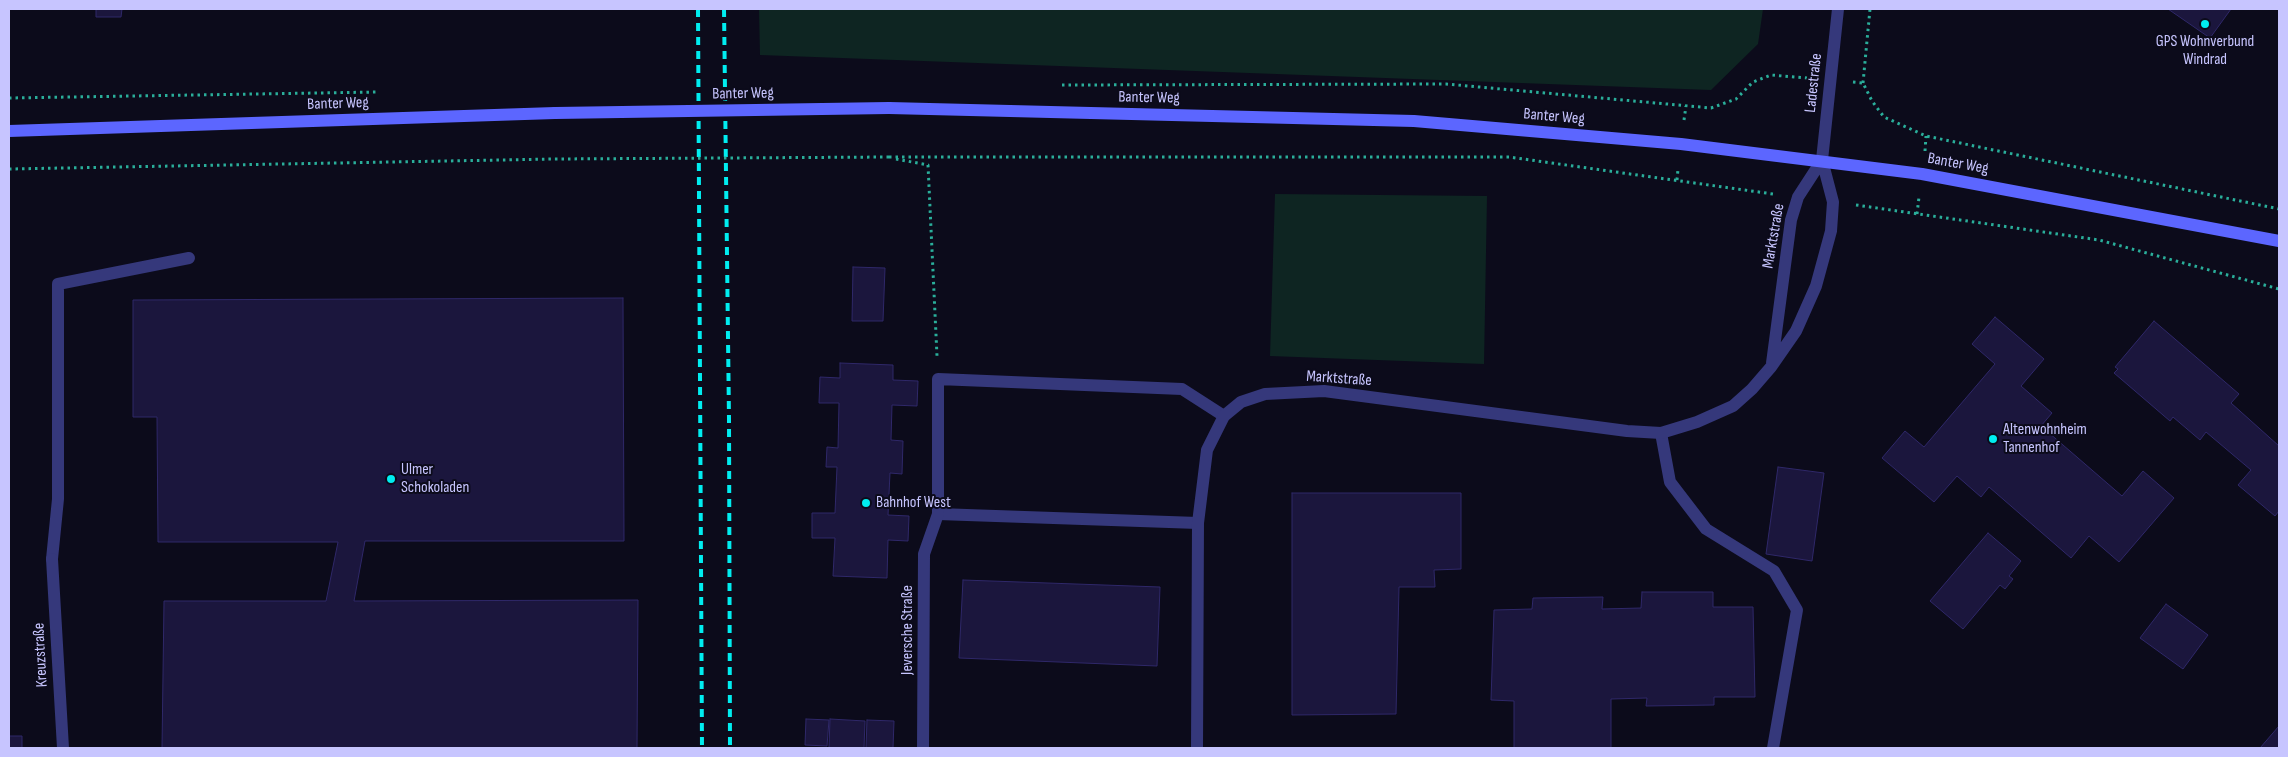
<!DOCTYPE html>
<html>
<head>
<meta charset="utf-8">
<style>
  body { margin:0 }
  #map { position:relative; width:2288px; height:757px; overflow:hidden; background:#0c0b1b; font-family:"Sofia Sans Condensed",sans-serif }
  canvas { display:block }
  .frame { position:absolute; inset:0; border:10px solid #c7c5ff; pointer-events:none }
</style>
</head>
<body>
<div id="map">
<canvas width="2288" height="757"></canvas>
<div class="frame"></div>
</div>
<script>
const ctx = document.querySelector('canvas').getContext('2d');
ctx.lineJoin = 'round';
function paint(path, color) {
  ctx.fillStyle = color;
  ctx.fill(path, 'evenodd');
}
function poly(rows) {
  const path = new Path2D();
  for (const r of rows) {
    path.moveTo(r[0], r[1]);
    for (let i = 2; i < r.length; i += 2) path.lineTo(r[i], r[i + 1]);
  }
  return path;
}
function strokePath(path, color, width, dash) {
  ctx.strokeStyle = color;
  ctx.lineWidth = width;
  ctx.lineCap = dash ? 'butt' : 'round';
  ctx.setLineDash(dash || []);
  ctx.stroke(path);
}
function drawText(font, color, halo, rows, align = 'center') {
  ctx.font = font + ' "Sofia Sans Condensed",sans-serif';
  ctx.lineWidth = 4;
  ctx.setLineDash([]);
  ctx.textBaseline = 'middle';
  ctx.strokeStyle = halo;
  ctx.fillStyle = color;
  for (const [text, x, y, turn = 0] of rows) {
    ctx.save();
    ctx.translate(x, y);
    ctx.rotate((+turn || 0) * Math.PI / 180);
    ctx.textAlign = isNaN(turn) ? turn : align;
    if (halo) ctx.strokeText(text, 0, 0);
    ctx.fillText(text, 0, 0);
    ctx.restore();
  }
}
const green = poly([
  [759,9,1763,9,1758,44,1711,90,760,55],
  [1275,194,1487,196,1484,364,1270,356]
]);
const building = poly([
  [96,9,122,9,121,17,96,17,96,9],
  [2168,9,2231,9,2210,38,2168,9],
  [853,267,885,268,883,321,852,321,853,267],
  [623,298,624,541,365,541,354,601,638,600,637,748,162,748,164,601,326,601,338,542,158,542,157,417,133,417,133,300,623,298],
  [1995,317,2044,359,2021,386,2052,413,2041,426,2122,496,2143,471,2174,498,2119,562,2089,536,2071,558,1989,487,1981,497,1957,476,1934,502,1882,458,1905,431,1924,447,1995,364,1972,344,1995,317],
  [2154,321,2239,394,2231,403,2279,446,2279,511,2275,516,2238,485,2251,470,2206,432,2200,440,2173,417,2170,421,2114,373,2118,369,2115,367,2154,321],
  [840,363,893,365,893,380,918,381,917,406,892,405,891,440,903,441,902,474,890,473,888,515,909,516,908,541,888,540,887,578,833,576,835,538,812,538,812,513,835,513,837,467,826,467,827,447,838,448,839,403,819,403,820,377,840,378,840,363],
  [1778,467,1824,473,1812,561,1766,554,1778,467],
  [1292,493,1461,493,1461,569,1434,570,1435,587,1399,587,1396,714,1292,715,1292,493],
  [1988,533,2021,561,2009,576,2013,579,2005,589,2000,585,1963,629,1930,601,1988,533],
  [963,580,1160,587,1157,666,959,658,963,580],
  [1642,592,1713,592,1713,607,1753,607,1755,697,1714,697,1714,705,1646,706,1647,698,1611,699,1611,748,1514,748,1514,701,1491,700,1494,610,1532,609,1533,598,1603,597,1602,609,1641,608,1642,592],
  [2166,604,2208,635,2183,669,2140,638,2166,604],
  [806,719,829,720,827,746,805,745,806,719],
  [830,719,865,721,864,748,829,748,830,719],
  [867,720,894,721,893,748,866,748,867,720],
  [2279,726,2279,748,2260,748,2279,726],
  [9,736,22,736,22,748,9,748,9,736]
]);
const path = poly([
  [1853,82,1863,83,1872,101,1884,117,1926,136,2279,209],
  [1863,83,1870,9],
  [1062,85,1446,84,1711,108,1736,99,1753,82,1771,75,1807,78],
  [9,98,379,92],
  [1684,120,1686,106],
  [1925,151,1926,136],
  [889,157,1509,157,1773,194],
  [896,159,928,165,937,356],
  [9,169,555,159],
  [1677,180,1678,169],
  [1856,205,2099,240,2279,289],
  [1917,214,1919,197]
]);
const lane = poly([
  [1661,433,1670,482,1706,529,1774,571,1797,610,1773,748],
  [1198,523,938,514,938,379,1182,389,1224,416],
  [52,559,58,499,58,284,189,258]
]);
const street = poly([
  [1772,363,1791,220,1798,197,1822,160],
  [52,559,63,748],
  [923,748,924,554,938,514],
  [1197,748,1198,523,1207,450,1224,416,1241,402,1265,394,1324,391,1627,431,1661,433,1697,422,1733,406,1752,389,1771,367,1796,331,1816,286,1831,231,1833,202,1822,160,1838,9]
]);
const secondary = poly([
  [889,108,1414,121,1681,144,1922,174,2279,241],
  [9,131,555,113]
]);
const rail = poly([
  [698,9,702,748],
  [724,9,729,419,730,748]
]);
const pathBridge = poly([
  [555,159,889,157]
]);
const secondaryBridge = poly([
  [555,113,889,108]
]);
const markers = [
  [2205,24,5,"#00edf0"],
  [1993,439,5,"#00edf0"],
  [391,479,5,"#00edf0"],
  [866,503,5,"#00edf0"]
];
const poiNames = [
  ["GPS Wohnverbund",2205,42,"center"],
  ["Windrad",2205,60,"center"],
  ["Altenwohnheim",2003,430],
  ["Tannenhof",2003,448],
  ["Ulmer",401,470],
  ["Schokoladen",401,488],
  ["Bahnhof West",876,503]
];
const streetNames = [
  ["Ladestraße",1814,83,-84],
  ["Banter Weg",743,94,-1],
  ["Banter Weg",1149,98,1],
  ["Banter Weg",338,104,-2],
  ["Banter Weg",1554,117,5],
  ["Banter Weg",1958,164,10],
  ["Marktstraße",1774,236,-80],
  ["Marktstraße",1339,379,4],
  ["Jeversche Straße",908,630,-90],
  ["Kreuzstraße",41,655,-93]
];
paint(green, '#0e2522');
paint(building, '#1b163d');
strokePath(building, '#2f2869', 1);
strokePath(path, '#2aae9a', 3, [2.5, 4]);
strokePath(lane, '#35387b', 12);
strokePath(street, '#35387b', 12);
strokePath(secondary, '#5c66ff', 12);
strokePath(rail, '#00edf0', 4, [8, 6]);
strokePath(pathBridge, '#2aae9a', 3, [2.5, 4]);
strokePath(secondaryBridge, '#5c66ff', 12);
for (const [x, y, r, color] of markers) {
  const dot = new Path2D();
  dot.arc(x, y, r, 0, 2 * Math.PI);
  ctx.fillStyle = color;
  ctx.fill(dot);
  strokePath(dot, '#0c0b1b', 2);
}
drawText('16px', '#c7c5ff', '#0c0b1b', poiNames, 'left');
drawText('16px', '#c7c5ff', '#0c0b1b', streetNames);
</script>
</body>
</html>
